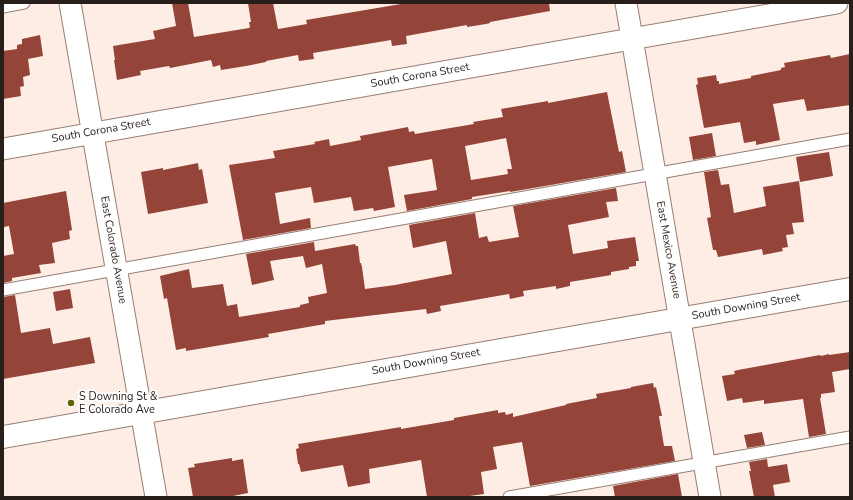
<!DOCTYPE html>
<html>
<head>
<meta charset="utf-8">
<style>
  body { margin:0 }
  #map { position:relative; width:853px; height:500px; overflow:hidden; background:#feede5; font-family:"Nunito Sans",sans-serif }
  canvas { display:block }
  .frame { position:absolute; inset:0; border:4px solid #281f1a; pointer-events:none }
</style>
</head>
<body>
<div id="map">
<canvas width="853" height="500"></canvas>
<div class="frame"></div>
</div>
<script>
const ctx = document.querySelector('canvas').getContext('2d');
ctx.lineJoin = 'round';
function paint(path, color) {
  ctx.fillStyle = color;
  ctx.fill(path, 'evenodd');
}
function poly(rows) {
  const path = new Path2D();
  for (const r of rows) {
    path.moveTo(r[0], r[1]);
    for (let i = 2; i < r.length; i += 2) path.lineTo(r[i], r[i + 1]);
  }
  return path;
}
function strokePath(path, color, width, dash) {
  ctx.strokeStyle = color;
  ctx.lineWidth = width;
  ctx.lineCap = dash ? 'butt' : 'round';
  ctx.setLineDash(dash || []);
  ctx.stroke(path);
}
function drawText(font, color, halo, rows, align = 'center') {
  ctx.font = font + ' "Nunito Sans",sans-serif';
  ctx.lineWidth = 4;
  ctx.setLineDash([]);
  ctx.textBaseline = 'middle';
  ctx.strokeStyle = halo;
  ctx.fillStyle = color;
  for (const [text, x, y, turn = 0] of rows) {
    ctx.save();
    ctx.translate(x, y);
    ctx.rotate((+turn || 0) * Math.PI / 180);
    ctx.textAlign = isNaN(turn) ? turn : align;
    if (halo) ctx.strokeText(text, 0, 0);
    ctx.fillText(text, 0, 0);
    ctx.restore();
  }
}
const building = poly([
  [172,3,188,3,194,37,249,28,250,27,249,22,251,22,248,3,273,3,278,29,307,24,306,20,407,3,549,3,550,11,490,22,490,23,486,24,467,27,467,25,406,36,407,44,392,46,391,40,313,53,314,59,299,61,298,55,266,61,266,62,246,66,221,70,220,65,213,67,211,60,170,68,169,66,140,71,141,75,117,80,114,60,115,60,113,46,155,39,153,31,176,26],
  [40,35,43,56,28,59,30,75,23,77,24,86,20,87,21,96,3,99,3,51,17,49,17,45,22,44,22,39],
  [850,54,850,105,807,111,804,99,773,104,780,140,756,145,756,141,744,143,740,122,704,128,696,85,698,84,697,78,716,75,717,81,719,81,719,84,751,78,751,76,781,70,781,68,785,67,784,63,830,55,831,58],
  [607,92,619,152,622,151,626,172,510,192,510,191,472,197,472,199,407,211,404,195,437,190,432,159,388,167,395,207,374,211,373,208,354,211,351,197,314,203,311,187,275,193,280,224,310,218,311,228,243,240,229,165,275,158,273,151,315,144,314,142,329,139,330,146,361,140,360,136,408,127,409,132,414,131,415,134,474,124,473,122,503,117,501,109,548,101,548,103],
  [506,138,512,169,507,169,508,174,471,180,465,146],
  [712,133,716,156,693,160,689,137],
  [829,152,833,176,800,182,796,157],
  [198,163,199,170,202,169,208,203,148,214,141,172,163,168,163,170],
  [718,170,721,185,729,184,734,213,766,206,763,187,799,181,804,222,792,223,794,234,786,235,788,247,782,248,783,251,763,255,762,249,718,257,716,250,713,250,707,218,711,217,704,172],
  [616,188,618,201,606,202,609,217,568,225,573,254,608,248,607,241,635,237,639,261,636,261,636,266,629,267,629,269,611,272,611,275,570,282,570,286,556,289,556,286,523,291,524,296,510,299,509,294,440,306,441,311,427,314,426,309,325,321,325,324,268,334,269,337,186,351,186,348,176,350,167,298,164,299,160,276,189,269,192,288,223,284,227,306,237,304,239,317,300,307,300,305,309,303,308,297,327,293,322,264,306,268,303,256,270,261,274,280,252,285,246,254,314,242,315,251,355,244,356,246,358,246,360,263,361,263,362,267,365,289,395,285,452,274,446,241,413,248,409,225,475,213,479,238,487,236,489,242,519,237,513,206],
  [66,191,72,230,69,231,70,239,52,243,55,263,39,265,41,273,12,278,12,281,3,283,3,256,14,254,9,226,4,227,3,203],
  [70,289,73,308,56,311,53,292],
  [15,295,21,333,50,328,53,344,90,337,95,363,3,379,3,297],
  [850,352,850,369,832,372,835,392,821,394,821,398,820,398,826,434,809,437,803,399,764,404,764,400,743,403,742,398,727,401,722,376,735,374,734,371,738,370,820,355,821,356,829,354,829,355],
  [653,383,654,388,656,387,662,416,659,416,664,446,672,446,675,461,530,486,522,442,493,447,497,469,481,472,484,494,462,497,427,497,421,460,369,469,370,483,348,487,343,465,301,472,299,464,298,464,296,449,299,448,298,444,401,427,401,429,454,420,454,418,498,410,498,413,505,412,506,415,513,413,513,417,566,405,566,404,597,398,596,394,631,388,631,387],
  [762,432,765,445,747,448,744,435],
  [232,458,232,461,243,459,248,493,228,497,193,497,188,468,195,467,194,464],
  [767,459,768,467,787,464,790,482,773,485,775,497,754,497,749,471,751,471,749,462],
  [678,474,682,497,615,497,613,486]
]);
const service = poly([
  [3,7,24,3],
  [3,290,850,139],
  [509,497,850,437]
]);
const minor = poly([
  [70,3,156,497],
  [626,3,710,497],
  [3,149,837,3]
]);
const secondary = poly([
  [3,437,850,289]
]);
const markers = [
  [71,403,4,"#5e6606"]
];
const streetNames = [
  ["South Corona Street",420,76,-10],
  ["South Corona Street",101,131,-10],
  ["East Colorado Avenue",113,250,80],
  ["East Mexico Avenue",668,250,80],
  ["South Downing Street",746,307,-10],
  ["South Downing Street",426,362,-10]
];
const poiNames = [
  ["S Downing St &",79,397],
  ["E Colorado Ave",79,410]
];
paint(building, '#954439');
strokePath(service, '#977f73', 13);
strokePath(minor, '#977f73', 23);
strokePath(secondary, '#977f73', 24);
strokePath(service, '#fff', 11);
strokePath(minor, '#fff', 21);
strokePath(secondary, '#fff', 22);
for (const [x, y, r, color] of markers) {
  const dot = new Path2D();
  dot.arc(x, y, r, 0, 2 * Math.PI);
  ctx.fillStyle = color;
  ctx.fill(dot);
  strokePath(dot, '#fefefe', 1.5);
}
drawText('11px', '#281f1a', '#fefefe', streetNames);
drawText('11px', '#281f1a', '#fefefe', poiNames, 'left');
</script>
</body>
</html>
